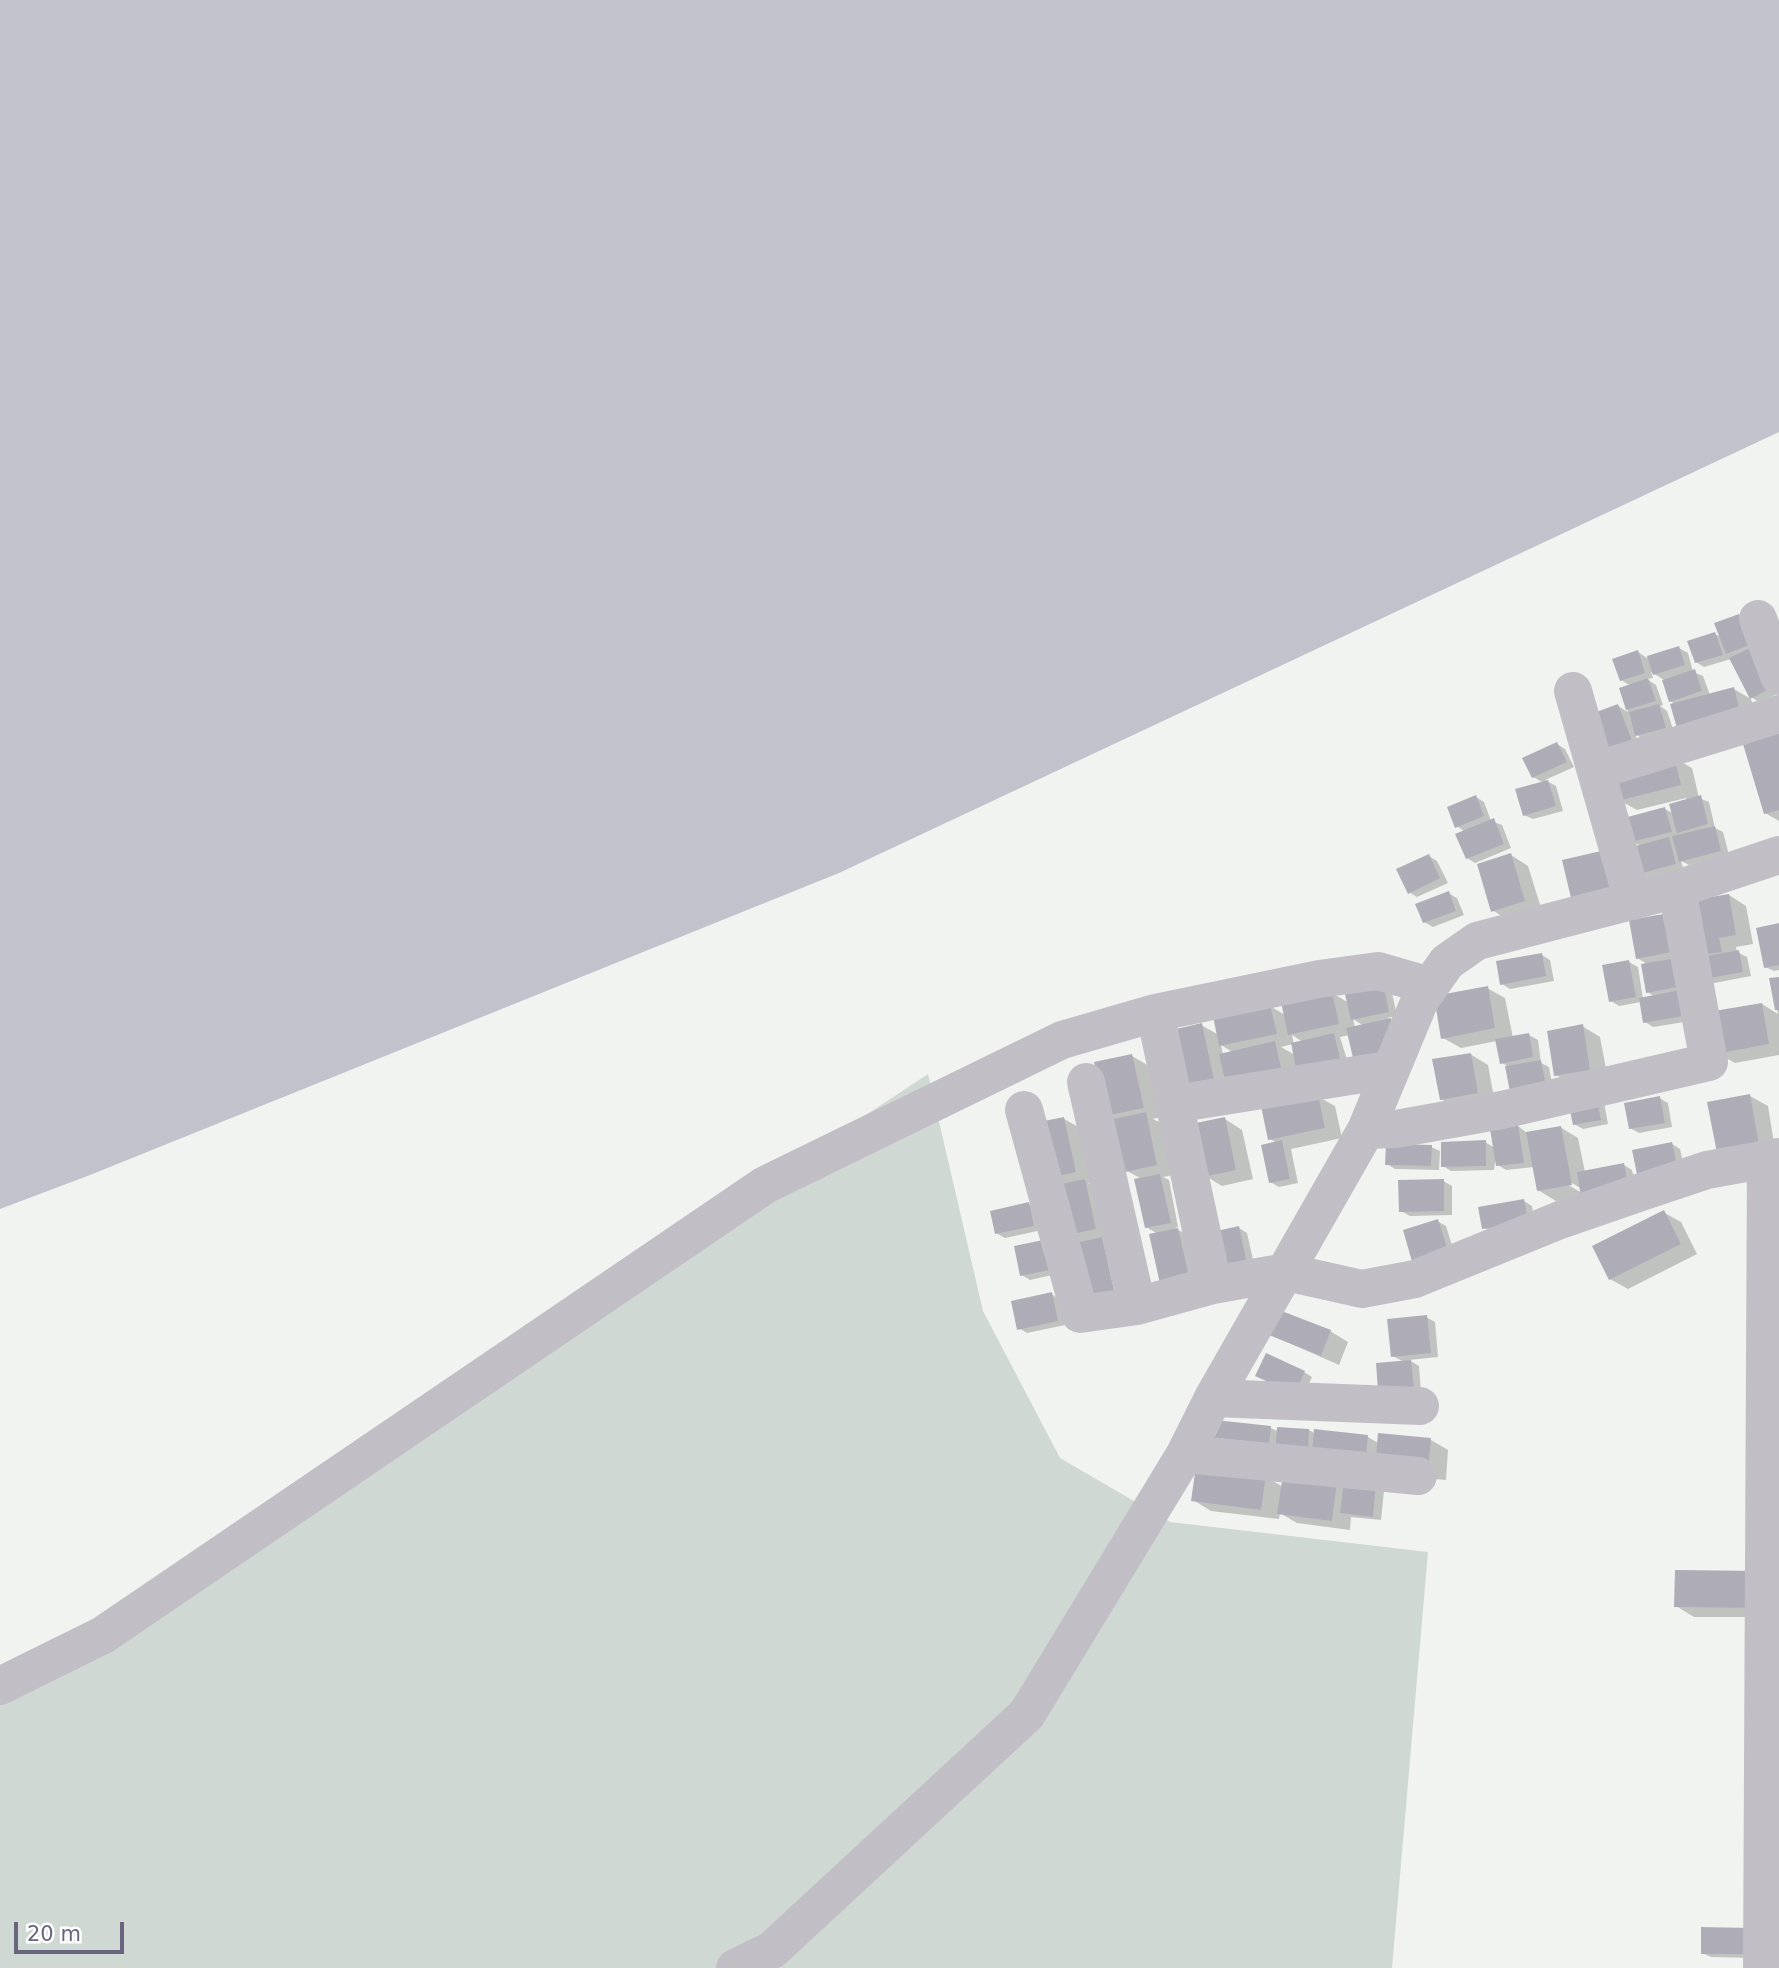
<!DOCTYPE html>
<html>
<head>
<meta charset="utf-8">
<style>
  body { margin:0 }
  #map { position:relative; width:1779px; height:1968px; overflow:hidden; background:#f1f3f0; font-family:"DejaVu Sans",sans-serif }
  canvas { display:block }
  .scale { position:absolute; left:14px; top:1922px; width:110px; height:32px; box-sizing:border-box; border:4px solid #6a657e; border-top:0; padding-left:9px; font-size:21px; line-height:24px; white-space:nowrap; color:#6a657e; -webkit-text-stroke:5px #fff; paint-order:stroke }
</style>
</head>
<body>
<div id="map">
<canvas width="1779" height="1968"></canvas>
<div class="scale">20 m</div>
</div>
<script>
const ctx = document.querySelector('canvas').getContext('2d');
ctx.lineJoin = 'round';
function paint(path, color) {
  ctx.fillStyle = color;
  ctx.fill(path, 'evenodd');
}
function poly(rows) {
  const path = new Path2D();
  for (const r of rows) {
    path.moveTo(r[0], r[1]);
    for (let i = 2; i < r.length; i += 2) path.lineTo(r[i], r[i + 1]);
  }
  return path;
}
function strokePath(path, color, width, dash) {
  ctx.strokeStyle = color;
  ctx.lineWidth = width;
  ctx.lineCap = dash ? 'butt' : 'round';
  ctx.setLineDash(dash || []);
  ctx.stroke(path);
}
const green = poly([
  [928,1074,983,1311,1060,1458,1170,1522,1428,1552,1392,1968,0,1968,0,1687]
]);
const water = poly([
  [0,0,1779,0,1779,432,839,873,90,1175,0,1209]
]);
const shadow = poly([
  [1738,616,1779,693,1759,702,1751,697,1731,659,1704,667,1696,662,1715,634,1721,637],
  [1679,648,1688,653,1693,672,1703,676,1710,695,1734,689,1751,699,1757,721,1675,704,1670,701,1666,681,1651,672,1653,678,1647,679,1656,685,1663,705,1660,706,1667,711,1674,732,1645,740,1635,734,1641,750,1615,759,1618,706,1628,712,1621,689,1631,686,1621,680,1638,652,1647,658],
  [1779,735,1779,821,1765,813],
  [1557,744,1565,749,1574,767,1545,780,1556,786,1563,811,1533,819,1524,815,1544,783,1533,777],
  [1674,758,1692,768,1699,798,1709,802,1715,828,1723,832,1729,855,1689,865,1681,861,1683,868,1648,878,1640,873,1641,846,1632,841,1665,809,1674,814,1687,801,1686,798,1637,810,1619,800],
  [1476,797,1484,802,1491,821,1502,825,1511,848,1475,863,1467,858,1465,832,1457,826],
  [1511,855,1528,866,1542,911,1510,921,1492,910],
  [1429,856,1437,861,1448,883,1417,897,1409,892],
  [1448,893,1457,898,1464,915,1433,927,1424,922],
  [1729,895,1746,906,1753,944,1736,947,1737,952,1747,957,1751,976,1709,984,1697,1020,1653,1027,1645,1022,1641,1002,1619,1006,1611,1001,1629,962,1638,967,1643,999,1656,997,1647,992,1649,965,1637,958,1675,914],
  [1779,925,1779,970,1774,971,1765,967],
  [1542,955,1550,960,1554,981,1510,989,1502,984],
  [1779,978,1779,1055,1735,1063,1717,1053,1762,1004,1778,1014,1771,980],
  [1391,988,1397,1016,1387,1018,1399,1025,1340,1037,1348,1063,1203,1095,1201,1025,1219,1035,1270,1006,1285,1015,1332,993,1349,1003],
  [1353,1019,1364,1026,1355,1027],
  [1292,1035,1303,1042,1294,1044],
  [1293,1044,1295,1055,1281,1047],
  [1221,1045,1234,1053,1223,1055],
  [1487,988,1505,998,1513,1038,1529,1035,1538,1040,1541,1063,1549,1067,1553,1090,1502,1063,1497,1041,1461,1048,1443,1038],
  [1582,1026,1600,1037,1608,1079,1574,1085,1556,1075],
  [1470,1054,1488,1065,1495,1103,1459,1109,1441,1099],
  [1132,1056,1149,1066,1161,1117,1153,1119,1163,1124,1174,1175,1163,1177,1169,1180,1178,1227,1175,1228,1196,1240,1207,1291,1180,1297,1158,1234,1146,1227,1142,1179,1127,1171,1114,1119,1107,1115],
  [1317,1096,1335,1106,1342,1138,1291,1149,1298,1183,1279,1187,1270,1182,1277,1143,1270,1139],
  [1750,1096,1768,1106,1776,1155,1709,1103],
  [1659,1098,1668,1103,1672,1127,1639,1133,1630,1128],
  [1604,1102,1608,1124,1583,1129,1574,1124],
  [1064,1119,1082,1129,1093,1182,1088,1183,1102,1191,1113,1238,1100,1311,1055,1187],
  [1225,1119,1242,1130,1253,1179,1222,1186,1204,1175],
  [1518,1126,1527,1133,1560,1127,1578,1138,1585,1172,1624,1165,1632,1170,1637,1192,1556,1201,1538,1190,1534,1167,1506,1170,1498,1165,1496,1155,1494,1170,1451,1171,1443,1166,1485,1142,1495,1148],
  [1565,1179,1582,1189,1582,1193,1563,1182],
  [1672,1144,1680,1149,1686,1176,1648,1182],
  [1431,1147,1440,1151,1439,1170,1395,1169,1387,1164],
  [1443,1181,1452,1186,1452,1215,1410,1216,1401,1211],
  [1524,1201,1532,1206,1535,1225,1492,1232,1484,1228],
  [1029,1204,1037,1209,1042,1230,1005,1238,996,1233],
  [1663,1212,1681,1222,1697,1254,1628,1289,1610,1279],
  [1437,1221,1446,1226,1456,1258,1423,1268],
  [1239,1228,1247,1233,1256,1273,1231,1279],
  [1052,1240,1066,1272,1030,1280,1022,1275],
  [1051,1294,1060,1299,1065,1325,1027,1333,1019,1328],
  [1426,1317,1435,1322,1438,1357,1409,1360,1419,1366,1421,1392,1388,1395,1404,1362,1393,1356],
  [1330,1331,1348,1342,1339,1365,1271,1335],
  [1304,1372,1312,1377,1303,1397,1257,1375],
  [1216,1422,1271,1428,1279,1432,1309,1430,1316,1434,1368,1437,1378,1443,1431,1440,1448,1450,1446,1480,1331,1470],
  [1265,1476,1283,1487,1336,1483,1384,1490,1381,1520,1351,1517,1350,1530,1297,1523,1280,1513,1279,1519,1211,1511,1193,1500],
  [1779,1583,1779,1617,1694,1617,1676,1606],
  [1759,1934,1758,1958,1711,1957,1702,1953]
]);
const building = poly([
  [1739,614,1750,645,1726,654,1714,623],
  [1715,632,1723,655,1695,663,1687,641],
  [1756,645,1777,685,1750,699,1729,658],
  [1679,646,1685,665,1653,675,1647,656],
  [1638,650,1645,673,1620,681,1612,659],
  [1695,669,1702,691,1669,702,1662,680],
  [1648,678,1656,701,1626,710,1619,688],
  [1734,687,1740,711,1677,728,1670,704],
  [1618,704,1634,746,1605,756,1591,714],
  [1659,704,1666,728,1635,736,1629,712],
  [1779,733,1779,810,1764,814,1743,744],
  [1557,742,1567,762,1532,778,1522,758],
  [1674,756,1681,785,1618,801,1611,771],
  [1548,780,1556,806,1523,816,1515,789],
  [1476,795,1484,816,1455,828,1447,807],
  [1701,795,1708,824,1677,833,1669,804],
  [1665,807,1672,832,1631,842,1624,818],
  [1494,818,1504,844,1466,859,1455,834],
  [1715,826,1721,851,1679,862,1672,836],
  [1669,837,1676,864,1639,874,1632,847],
  [1614,848,1622,887,1571,898,1562,860],
  [1511,853,1525,901,1491,912,1477,864],
  [1429,854,1440,878,1408,894,1396,869],
  [1449,891,1456,911,1423,923,1415,904],
  [1729,894,1736,935,1719,938,1722,952,1696,956,1686,901],
  [1675,912,1682,950,1636,959,1629,920],
  [1779,923,1779,965,1764,968,1756,928],
  [1739,950,1743,972,1699,980,1695,958],
  [1542,953,1546,976,1500,985,1496,961],
  [1682,957,1688,985,1646,993,1641,964],
  [1629,960,1636,997,1609,1002,1602,965],
  [1779,977,1779,1010,1775,1010,1769,978],
  [1383,982,1389,1012,1351,1020,1344,990],
  [1488,986,1495,1028,1441,1039,1434,996],
  [1685,989,1689,1015,1643,1023,1639,998],
  [1332,991,1339,1024,1288,1035,1281,1002],
  [1762,1003,1769,1044,1715,1054,1708,1012],
  [1270,1004,1277,1034,1219,1046,1213,1016],
  [1391,1018,1397,1049,1353,1058,1346,1028],
  [1202,1023,1214,1080,1184,1086,1172,1030],
  [1583,1024,1590,1070,1554,1076,1547,1031],
  [1334,1033,1340,1059,1296,1068,1291,1043],
  [1529,1033,1533,1057,1500,1064,1495,1039],
  [1275,1041,1281,1068,1225,1081,1219,1054],
  [1471,1053,1478,1093,1440,1100,1432,1059],
  [1132,1054,1144,1108,1105,1116,1094,1062],
  [1541,1060,1546,1086,1510,1092,1505,1066],
  [1318,1094,1325,1128,1268,1140,1261,1106],
  [1750,1094,1759,1145,1717,1153,1707,1102],
  [1596,1096,1601,1120,1573,1125,1568,1101],
  [1660,1096,1665,1123,1629,1129,1624,1103],
  [1146,1112,1157,1165,1125,1172,1113,1119],
  [1064,1117,1076,1172,1045,1179,1034,1123],
  [1225,1117,1236,1170,1203,1177,1191,1124],
  [1518,1125,1524,1163,1496,1166,1490,1129],
  [1561,1126,1572,1185,1537,1191,1526,1132],
  [1282,1140,1290,1179,1269,1183,1261,1145],
  [1486,1140,1486,1166,1441,1167,1441,1142],
  [1672,1142,1678,1171,1638,1179,1632,1150],
  [1386,1144,1432,1145,1431,1166,1385,1165],
  [1624,1163,1629,1188,1581,1197,1577,1172],
  [1160,1174,1171,1223,1145,1228,1134,1179],
  [1085,1179,1096,1229,1063,1236,1052,1186],
  [1444,1179,1444,1211,1399,1212,1398,1180],
  [1524,1199,1528,1221,1482,1229,1478,1207],
  [1029,1202,1034,1226,995,1234,990,1211],
  [1664,1210,1681,1244,1609,1280,1592,1246],
  [1438,1219,1449,1254,1413,1265,1403,1230],
  [1239,1226,1248,1269,1221,1275,1212,1232],
  [1178,1228,1190,1281,1161,1288,1149,1234],
  [1102,1237,1115,1294,1080,1302,1067,1245],
  [1053,1238,1059,1268,1020,1276,1014,1246],
  [1052,1292,1058,1321,1017,1330,1011,1301],
  [1279,1310,1331,1330,1321,1356,1269,1335],
  [1427,1315,1431,1353,1391,1357,1387,1319],
  [1266,1353,1305,1371,1295,1394,1255,1376],
  [1411,1360,1414,1388,1378,1391,1376,1363],
  [1215,1420,1271,1426,1268,1457,1211,1451],
  [1277,1427,1309,1429,1308,1457,1275,1455],
  [1314,1429,1368,1435,1365,1466,1311,1461],
  [1378,1433,1431,1438,1428,1471,1375,1466],
  [1196,1466,1266,1475,1261,1510,1191,1501],
  [1283,1474,1337,1482,1332,1521,1277,1514],
  [1344,1479,1376,1483,1373,1517,1340,1513],
  [1675,1570,1762,1571,1762,1608,1674,1607],
  [1701,1927,1751,1928,1750,1954,1701,1954]
]);
const minor = poly([
  [1758,619,1779,676],
  [1573,691,1633,901],
  [1598,770,1779,714],
  [1155,1013,1213,1285],
  [1086,1082,1137,1306],
  [1174,1104,1388,1070],
  [1024,1110,1080,1314,1137,1306,1213,1285,1286,1272,1362,1289,1415,1279,1560,1220,1644,1191,1707,1170,1779,1157],
  [1366,1130,1396,1129,1502,1110,1709,1062,1677,889],
  [1213,1398,1420,1406],
  [1185,1454,1418,1476],
  [0,1686,103,1635,765,1185,1062,1040,1155,1013,1319,979,1378,971,1430,986],
  [735,1968,772,1950,1027,1714,1185,1454,1213,1398,1366,1130,1420,1000,1447,962,1477,941,1677,889,1779,855],
  [1762,1968,1766,1160]
]);
paint(green, '#cfd8d3');
paint(water, '#c2c2cd');
paint(shadow, '#0003');
paint(building, '#aeadb7');
strokePath(minor, '#c1bfc5', 38);
</script>
</body>
</html>
